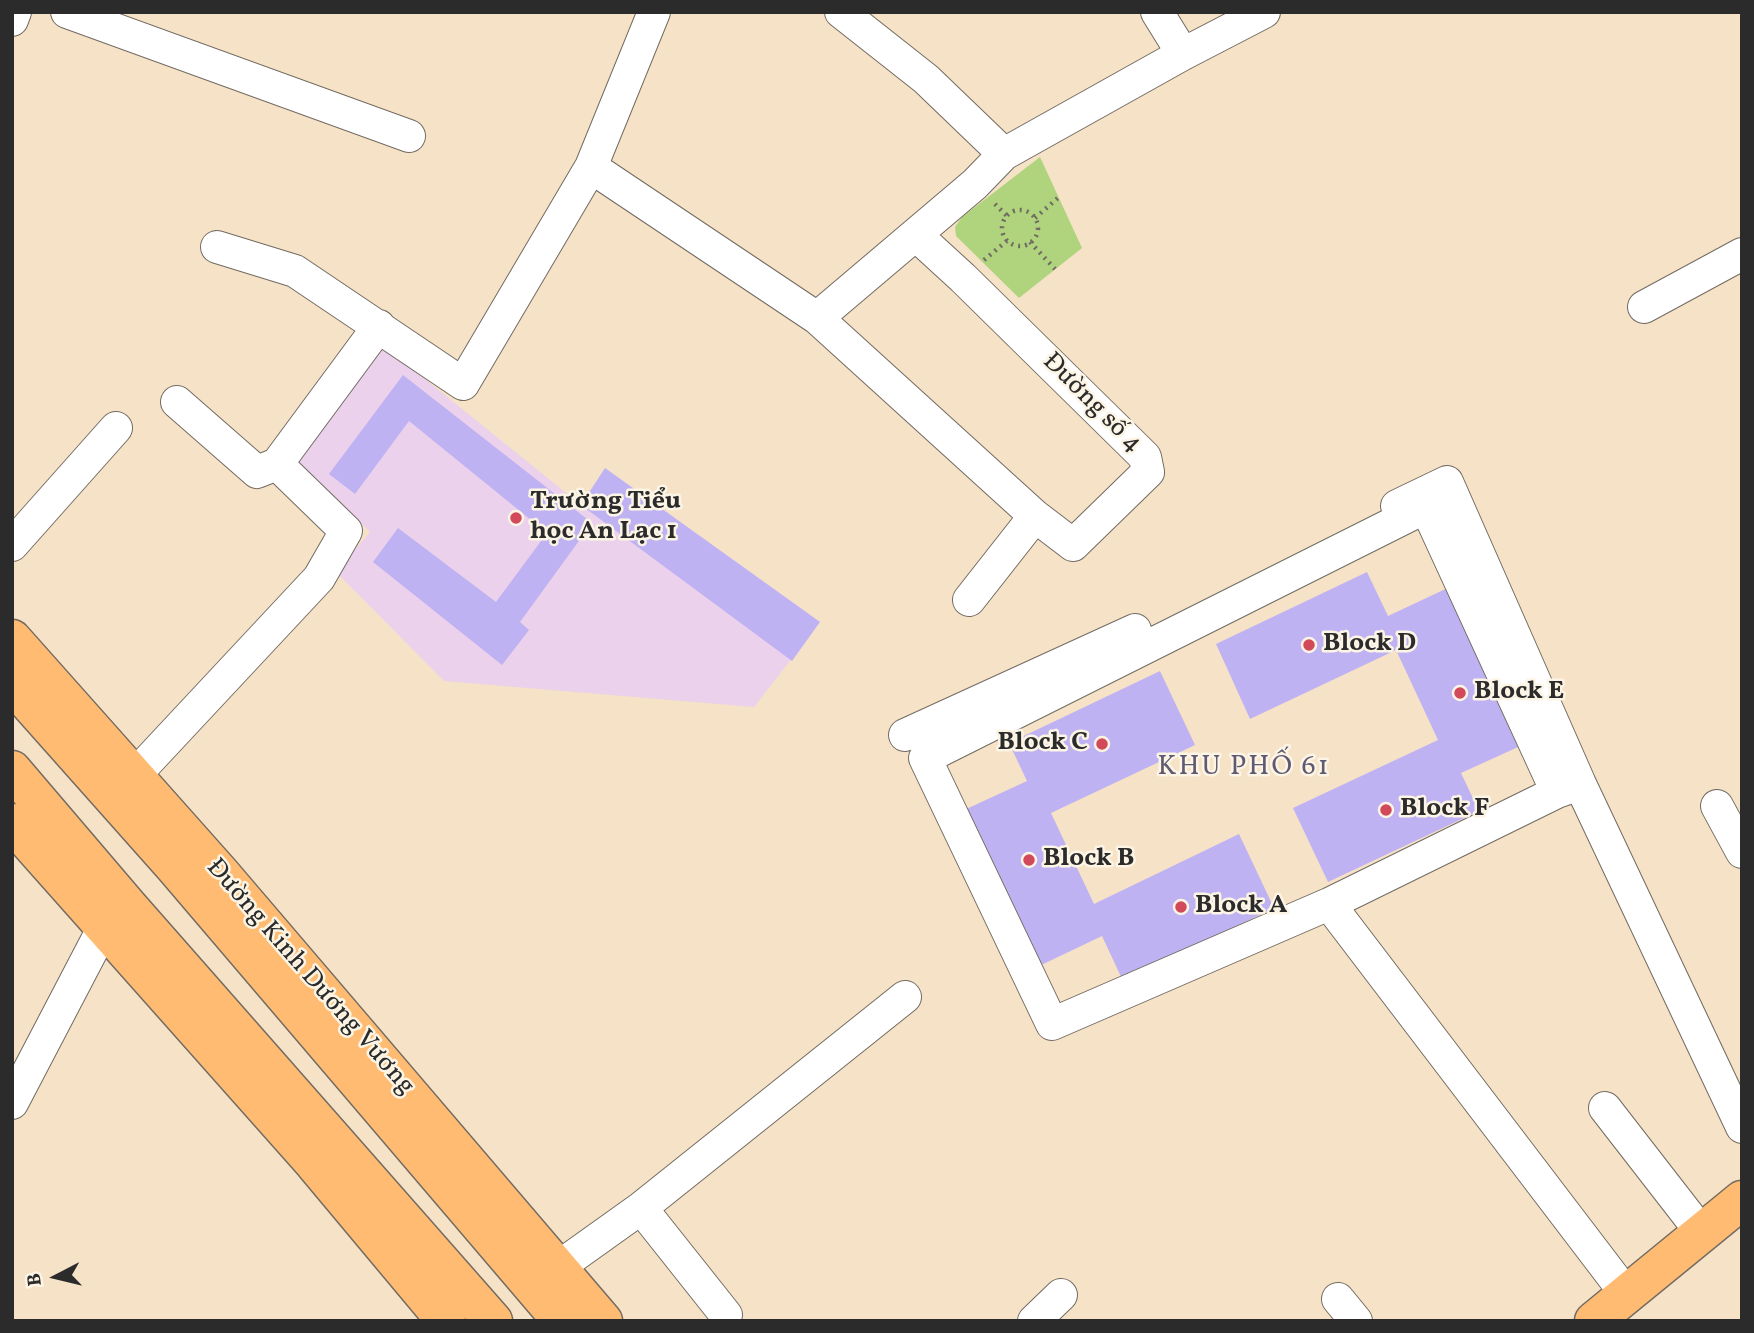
<!DOCTYPE html>
<html>
<head>
<meta charset="utf-8">
<style>
  body { margin:0 }
  #map { position:relative; width:1754px; height:1333px; overflow:hidden; background:#f6e2c7; font-family:Vollkorn,serif }
  canvas { display:block }
  .frame { position:absolute; inset:0; border:14px solid #2b2b2b; pointer-events:none }
  .north { position:absolute; left:21px; top:1242px; width:70px; height:70px; -webkit-text-stroke:5px #fcf5e5; paint-order:stroke; rotate:263deg; font-size:19px; font-weight:700; line-height:28px; text-align:center; color:#2b2b2b }
  .north::after { content:''; display:block; margin:auto; width:24px; height:32px; background:#2b2b2b; clip-path:polygon(50% 0,100% 100%,50% 72%,0 100%) }
</style>
</head>
<body>
<div id="map">
<canvas width="1754" height="1333"></canvas>
<div class="frame"></div>
<div class="north">B</div>
</div>
<script>
const ctx = document.querySelector('canvas').getContext('2d');
ctx.lineJoin = 'round';
function paint(path, color) {
  ctx.fillStyle = color;
  ctx.fill(path, 'evenodd');
}
function poly(rows) {
  const path = new Path2D();
  for (const r of rows) {
    if (r.length === 3) {
      path.moveTo(r[0] + r[2], r[1]);
      path.arc(r[0], r[1], r[2], 0, 2 * Math.PI);
      continue;
    }
    path.moveTo(r[0], r[1]);
    for (let i = 2; i < r.length; i += 2) path.lineTo(r[i], r[i + 1]);
  }
  return path;
}
function strokePath(path, color, width, dash) {
  ctx.strokeStyle = color;
  ctx.lineWidth = width;
  ctx.lineCap = dash ? 'butt' : 'round';
  ctx.setLineDash(dash || []);
  ctx.stroke(path);
}
function drawText(font, color, halo, rows, align = 'center') {
  ctx.font = font + ' Vollkorn,serif';
  ctx.lineWidth = 5;
  ctx.setLineDash([]);
  ctx.textBaseline = 'middle';
  ctx.strokeStyle = halo;
  ctx.fillStyle = color;
  for (const [text, x, y, turn = 0] of rows) {
    ctx.save();
    ctx.translate(x, y);
    ctx.rotate((+turn || 0) * Math.PI / 180);
    ctx.textAlign = isNaN(turn) ? turn : align;
    if (halo) ctx.strokeText(text, 0, 0);
    ctx.fillText(text, 0, 0);
    ctx.restore();
  }
}
const built = poly([
  [373,337,581,505,605,468,820,622,754,707,444,681,336,572,370,532,293,459]
]);
const green = poly([
  [1040,157,1082,248,1019,298,956,236,955,227,962,217]
]);
const building = poly([
  [403,375,592,523,520,622,529,630,502,665,373,562,398,528,496,602,547,533,409,421,355,494,329,474],
  [605,468,820,622,792,661,581,505],
  [1367,572,1388,616,1454,585,1527,743,1461,773,1479,811,1328,882,1293,808,1438,740,1396,650,1250,719,1216,644],
  [1160,671,1195,745,1051,813,1094,904,1239,834,1274,908,1123,981,1102,936,1035,968,962,811,1027,781,1009,743]
]);
const path = poly([
  [995,204,1007,216],
  [1020,228,18],
  [1035,218,1059,197],
  [1030,242,1055,269],
  [984,260,1008,240]
]);
const minor = poly([
  [67,12,409,136],
  [841,12,926,79,1004,154],
  [1157,12,1183,54],
  [12,20,15,12],
  [591,167,817,318,1035,516,1073,545,1148,472,1145,457,963,278,916,235],
  [217,247,295,271,463,384,591,167,654,12],
  [1644,307,1742,254],
  [817,318,975,184,1004,154,1183,54,1264,12],
  [177,402,257,472,277,464],
  [1397,506,1447,482,1580,784,1742,1127],
  [12,545,116,428],
  [969,600,1035,516],
  [905,735,1135,630],
  [134,776,319,578,346,531,277,464,379,326],
  [1557,792,1426,507,925,758,1052,1024,1329,904,1557,792,1580,784],
  [1717,806,1742,852],
  [1329,904,1627,1295],
  [12,1103,104,927],
  [1605,1108,1702,1233],
  [641,1208,726,1315],
  [557,1268,641,1208,905,997],
  [1338,1299,1356,1321],
  [1034,1321,1061,1295]
]);
const major = poly([
  [12,639,221,874,603,1321],
  [12,684,174,866,562,1321],
  [12,770,128,906,493,1321],
  [12,823,314,1163,446,1321],
  [1594,1321,1742,1200]
]);
const markers = [
  [516,518,7,"#d1495b"],
  [1309,645,7,"#d1495b"],
  [1460,693,7,"#d1495b"],
  [1102,744,7,"#d1495b"],
  [1386,810,7,"#d1495b"],
  [1029,860,7,"#d1495b"],
  [1181,907,7,"#d1495b"]
];
const streetNames = [
  ["Đường số 4",1091,404,45],
  ["Đường Kinh Dương Vương",309,978,49]
];
const poiNames = [
  ["Trường Tiểu",530,503],
  ["học An Lạc 1",530,533],
  ["Block D",1323,645],
  ["Block E",1474,693],
  ["Block C",1088,744,"right"],
  ["Block F",1400,810],
  ["Block B",1043,860],
  ["Block A",1195,907]
];
const neighbourhoodNames = [
  ["KHU PHỐ 61",1244,769]
];
paint(built, '#ebd1eb');
paint(green, '#afd47d');
paint(building, '#bfb2f3');
strokePath(minor, '#726b62', 34);
strokePath(major, '#726b62', 41);
strokePath(path, '#726b62', 4.5, [2, 5]);
strokePath(minor, '#fff', 32);
strokePath(major, '#ffbb71', 38);
for (const [x, y, r, color] of markers) {
  const dot = new Path2D();
  dot.arc(x, y, r, 0, 2 * Math.PI);
  ctx.fillStyle = color;
  ctx.fill(dot);
  strokePath(dot, '#fcf5e5', 2.5);
}
drawText('26px', '#2b2b2b', '#fcf5e5', streetNames);
drawText('bold 26px', '#2b2b2b', '#fcf5e5', poiNames, 'left');
ctx.letterSpacing = '2px';
drawText('28px', '#5f5a71', '#fcf5e5', neighbourhoodNames);
ctx.letterSpacing = '0px';
</script>
</body>
</html>
